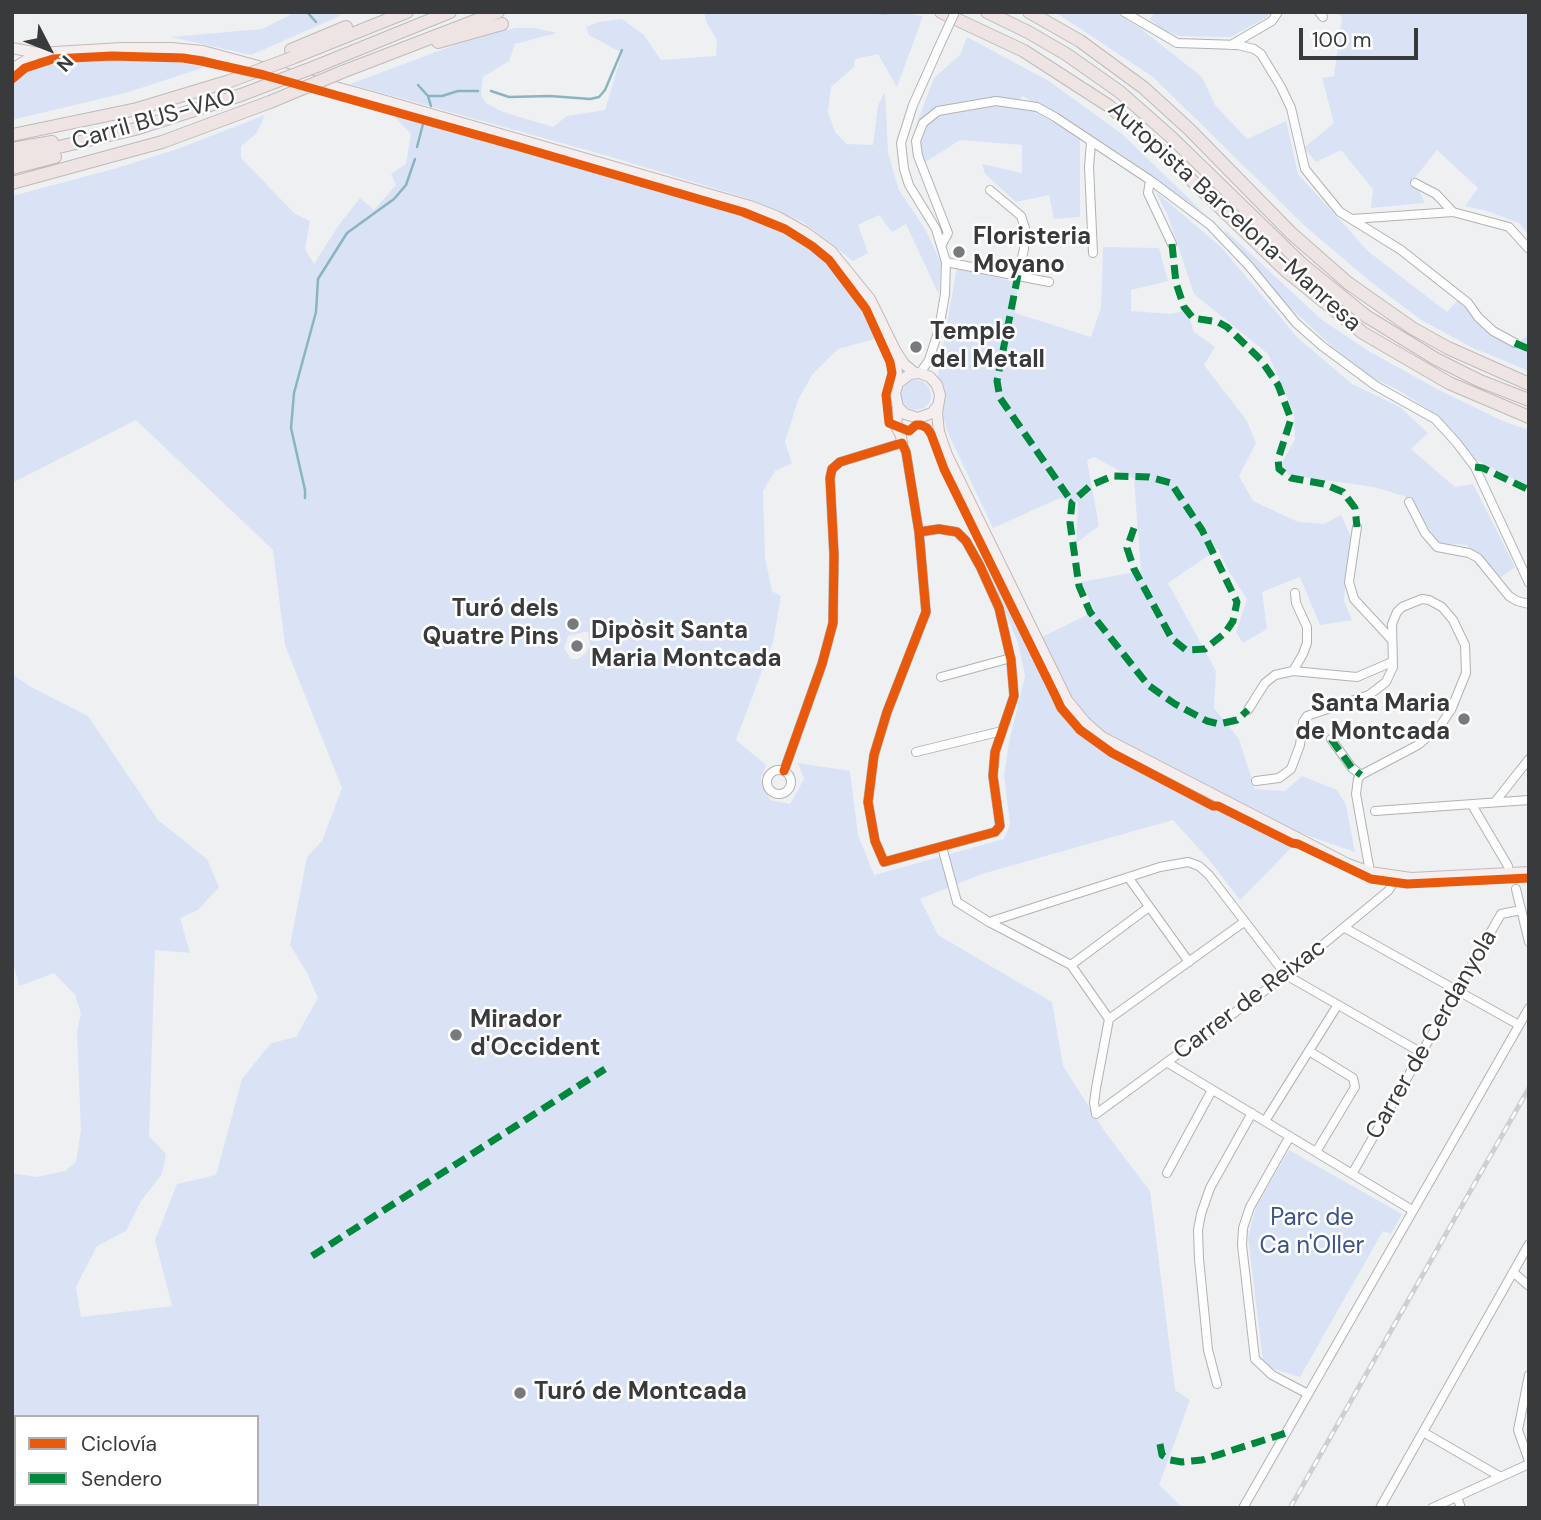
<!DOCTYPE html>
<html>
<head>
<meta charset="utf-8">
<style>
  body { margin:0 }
  #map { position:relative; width:1541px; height:1520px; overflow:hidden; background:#eff0f2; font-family:"DM Sans",sans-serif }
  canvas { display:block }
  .frame { position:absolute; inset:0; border:14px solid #393a3b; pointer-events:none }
  .legend { position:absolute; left:14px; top:1415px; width:245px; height:91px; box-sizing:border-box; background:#fff; border:2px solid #b0b0b1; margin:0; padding:9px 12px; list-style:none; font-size:21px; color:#393a3b }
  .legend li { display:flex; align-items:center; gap:14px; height:35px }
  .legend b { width:35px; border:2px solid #b0b0b1 }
  .north { position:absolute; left:14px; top:14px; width:70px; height:70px; -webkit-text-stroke:5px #fff; paint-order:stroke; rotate:132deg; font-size:19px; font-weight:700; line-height:28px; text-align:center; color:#393a3b }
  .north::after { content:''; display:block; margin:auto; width:24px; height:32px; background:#393a3b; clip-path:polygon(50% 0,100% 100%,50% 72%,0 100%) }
  .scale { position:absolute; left:1299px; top:28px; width:119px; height:32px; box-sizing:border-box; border:4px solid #393a3b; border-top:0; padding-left:9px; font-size:21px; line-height:24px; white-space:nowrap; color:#393a3b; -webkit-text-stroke:5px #fff; paint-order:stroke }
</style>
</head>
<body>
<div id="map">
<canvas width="1541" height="1520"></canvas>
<div class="frame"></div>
<ul class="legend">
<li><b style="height:9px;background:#e8590c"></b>Ciclovía</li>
<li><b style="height:9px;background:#00873e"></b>Sendero</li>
</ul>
<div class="north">N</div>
<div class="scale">100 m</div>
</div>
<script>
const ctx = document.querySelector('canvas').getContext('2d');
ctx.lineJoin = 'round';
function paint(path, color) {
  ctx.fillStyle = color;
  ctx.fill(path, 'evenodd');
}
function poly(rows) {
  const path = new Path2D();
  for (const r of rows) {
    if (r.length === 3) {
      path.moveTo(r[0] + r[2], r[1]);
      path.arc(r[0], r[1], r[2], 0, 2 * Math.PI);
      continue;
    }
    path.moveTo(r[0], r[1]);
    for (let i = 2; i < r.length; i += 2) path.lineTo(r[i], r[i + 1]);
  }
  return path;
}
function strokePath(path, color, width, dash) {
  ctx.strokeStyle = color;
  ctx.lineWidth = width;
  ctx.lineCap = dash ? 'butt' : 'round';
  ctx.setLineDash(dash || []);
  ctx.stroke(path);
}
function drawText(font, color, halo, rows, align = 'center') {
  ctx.font = font + ' "DM Sans",sans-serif';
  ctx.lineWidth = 5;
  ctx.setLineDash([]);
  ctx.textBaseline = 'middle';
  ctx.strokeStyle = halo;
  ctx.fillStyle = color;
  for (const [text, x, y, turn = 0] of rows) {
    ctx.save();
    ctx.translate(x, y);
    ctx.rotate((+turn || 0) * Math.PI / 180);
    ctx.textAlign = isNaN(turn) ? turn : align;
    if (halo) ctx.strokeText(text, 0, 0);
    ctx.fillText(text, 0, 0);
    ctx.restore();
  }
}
const green = poly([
  [296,12,339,12,340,16,251,55,171,37,262,29],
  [704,12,896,12,923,16,897,87,878,54,855,59,854,67,831,87,828,112,835,132,847,144,873,145,878,105,885,92,888,153,899,190,925,229,941,263,939,295,906,224,892,232,879,215,858,225,868,253,853,261,803,222,746,198,608,156,350,84,484,34,516,28,535,28,557,33,515,44,509,61,483,77,481,95,486,103,503,112,553,127,567,116,605,110,622,53,589,35,586,27,599,22,622,19,644,35,661,60,716,56,717,41,706,21],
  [1055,12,1114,12,1140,28,1202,77,1215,105,1247,139,1286,121,1298,174,1369,252,1447,312,1458,300,1482,325,1512,347,1529,334,1529,371,1473,348,1421,320,1372,283,1306,227,1153,77],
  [1155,12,1271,12,1267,17,1231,37,1179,36,1161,30,1150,19],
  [1335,12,1529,12,1529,235,1519,223,1487,211,1465,206,1478,188,1437,150,1414,179,1425,203,1371,208,1373,189,1341,150,1316,162,1304,148,1334,123,1322,78,1334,76,1342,17],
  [967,37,1049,81,1122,134,1206,215,1121,154,1023,96,1017,101,1080,138,1080,217,1054,219,1049,195,1016,202,985,174,982,164,1022,173,1022,145,960,140,924,163,912,141,919,117,934,78,960,55],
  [108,60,168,61,205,67,129,92,12,120,12,80,33,66],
  [390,112,751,216,807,244,838,276,861,309,875,339,838,349,812,375,798,400,785,442,792,463,775,471,763,491,765,558,772,591,781,596,773,642,736,740,766,765,761,779,770,800,790,804,804,779,798,763,850,771,858,835,874,875,1004,839,1010,824,1004,775,1009,742,1025,676,1018,643,978,544,1052,696,1042,637,1095,611,1081,582,1141,571,1134,479,1094,457,1087,460,1099,526,1076,543,1078,502,1060,498,993,528,948,433,941,410,937,380,957,267,1018,283,1015,313,1091,337,1101,308,1103,247,1159,248,1168,281,1131,290,1131,311,1171,314,1187,310,1194,332,1215,347,1204,365,1247,421,1256,443,1239,476,1253,501,1298,522,1324,524,1341,515,1352,539,1347,564,1344,601,1352,620,1320,625,1300,577,1262,592,1267,629,1243,643,1236,632,1247,599,1229,572,1218,549,1168,583,1216,671,1214,708,1239,739,1255,789,1285,791,1302,776,1337,790,1346,805,1355,852,1300,833,1292,847,1240,900,1210,861,1173,820,982,874,920,899,938,935,1052,1002,1063,1066,1105,1132,1150,1191,1175,1390,1190,1400,1159,1485,1183,1508,44,1508,44,1504,257,1504,257,1417,16,1417,16,1450,12,1441,12,1173,36,1177,65,1171,76,1162,81,1130,77,1032,81,1013,75,995,54,973,19,986,12,957,12,674,31,687,88,716,158,820,207,859,219,887,198,910,180,918,190,953,155,950,149,1136,166,1154,162,1174,141,1201,126,1231,97,1246,76,1287,81,1317,172,1306,155,1240,177,1184,216,1175,242,1079,271,1043,296,1037,318,998,307,973,290,945,307,857,322,841,342,788,285,645,273,550,136,420,12,483,12,196,117,168,177,149,265,115,256,134,241,146,241,158,295,214,310,221,305,249,314,264,338,226,360,198,374,210,396,185,391,174,406,164,411,134],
  [585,632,588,632,590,646,585,654,578,659,571,659,564,648,568,636],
  [1155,191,1221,247,1298,338,1352,384,1400,407,1428,433,1411,449,1455,487,1473,484,1515,567,1501,577,1467,545,1439,543,1407,497,1374,487,1288,475,1282,463,1295,439,1294,413,1268,354,1194,294,1168,216],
  [1223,228,1322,320,1367,350,1437,389,1505,422,1529,430,1529,487,1473,458,1440,417,1400,391,1371,377,1335,349,1287,305,1226,234],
  [916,395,15],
  [1289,1150,1402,1214,1391,1234,1383,1231,1300,1377,1274,1369,1263,1361,1248,1237,1256,1207]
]);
const stream = poly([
  [307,12,316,22],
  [848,12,886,13],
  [418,85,428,96,431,106],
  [491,91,509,97,550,96,590,99,599,97,605,90,622,50],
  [428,96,442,96,458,91,478,91],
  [417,147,423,124],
  [305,498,305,490,291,428,294,393,316,312,318,279,347,233,394,199,406,185,415,159]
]);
const minor = poly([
  [1124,12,1177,43,1238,45,1254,49,1261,54,1281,87,1291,108,1305,169,1340,212,1401,250,1468,303,1478,317,1493,331,1515,343],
  [1319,12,1323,17],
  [1231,45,1272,21,1278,12],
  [1091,142,1089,167,1093,253],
  [1150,180,1148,193,1172,244],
  [1415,183,1436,194,1453,212],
  [990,190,1021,216,1025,228,1024,249,1018,275],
  [1352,219,1453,212,1509,227,1529,249],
  [942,244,948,233,918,156,916,141,923,123,938,111,996,101,1037,107,1055,117,1150,180,1210,225,1249,266,1296,323,1322,346,1376,386,1435,419,1456,442,1475,467,1529,583],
  [946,262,1049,282],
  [920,373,929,360,939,329,945,294,946,262,936,229,909,185,904,169,901,143,913,105,938,49],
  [1409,502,1425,533,1437,547,1469,553,1478,558,1509,596,1517,601,1529,604],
  [1357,527,1349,582,1354,599,1391,639],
  [1293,671,1357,677,1392,662],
  [941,677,1011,658],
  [1248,710,1265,683,1275,675,1293,671,1303,654,1307,643,1307,627,1296,603,1295,593],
  [1331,739,1352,768,1361,775],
  [916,752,1002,731],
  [779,782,12],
  [784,771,822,664,833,623,834,555,830,478,832,469,840,462,902,443,906,452,919,532,926,612,887,712,874,755,868,802,875,841,884,862,995,832,1000,826,993,776,995,752,1014,696,1011,660,999,608,980,566,966,541,957,532,939,529,919,532],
  [1256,781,1279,778,1291,769,1300,745,1303,722,1307,716,1369,695,1386,682,1393,667,1392,624,1397,612,1402,607,1422,599,1429,600,1442,607,1453,620,1465,645,1466,673,1451,710,1440,726,1418,745,1361,775,1358,779,1356,794,1370,872],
  [1495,802,1529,759],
  [1472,805,1508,866],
  [1375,811,1529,800],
  [942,847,957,902,989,922,1071,965,1109,1019,1096,1088,1094,1103,1096,1114,1286,975,1388,891,1397,878],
  [1128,877,1189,962],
  [1516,889,1529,942],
  [989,922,1160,867,1188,862,1199,866,1209,875,1286,975,1422,1053],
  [1345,928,1519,1025],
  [1071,965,1149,907],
  [1109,1019,1244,922],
  [1309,1051,1353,1078,1355,1087,1316,1152],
  [1168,1063,1412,1210],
  [1265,1121,1337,1006],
  [1290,1136,1250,1207,1243,1228,1242,1245,1255,1359,1272,1375,1308,1394],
  [1167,1173,1212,1090],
  [1352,1174,1501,914,1521,910],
  [1513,1272,1529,1286],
  [1529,1375,1518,1430,1529,1461],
  [1217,1384,1208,1350,1199,1259,1198,1230,1201,1214,1210,1188,1252,1113],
  [1423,1432,1499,1476],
  [1457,1497,1461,1508],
  [1243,1508,1529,1008],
  [1380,1508,1529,1244],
  [1432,1508,1529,1464]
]);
const major = poly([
  [12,48,38,53,122,48,171,48,203,51,372,97,750,206,778,217,805,232,831,251,870,299,895,350,904,364,915,373],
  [12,69,38,53],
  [895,353,898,383,895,393,898,407,896,426,901,436,902,443],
  [898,383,910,374,920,373,930,377,937,385,940,395,937,413,939,432,947,455,1067,700,1085,722,1102,737,1348,864,1370,872,1411,878,1529,872],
  [898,407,905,414,918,418,932,413,938,405]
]);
const highway = poly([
  [941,12,1024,51,1109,106,1155,145,1285,270,1363,333,1449,383,1529,417],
  [987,12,1028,32,1066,54,1120,92,1171,137,1303,265,1366,316,1436,359,1480,381,1529,400],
  [1029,12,1080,41,1144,88,1189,129,1291,233,1348,283,1412,328,1448,348,1529,384],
  [438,42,502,24],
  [291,50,346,27],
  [292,58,407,12],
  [317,66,450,12],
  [342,72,498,12],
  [12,135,137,109,230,81],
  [12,149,52,142],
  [12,158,135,129,241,95],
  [12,168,55,157],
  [12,183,162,142,270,102]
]);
const rail = poly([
  [1290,1508,1529,1088]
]);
const minorBridge = poly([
  [938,49,955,12]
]);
const highwayBridge = poly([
  [230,81,292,58],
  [241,95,317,66],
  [270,102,342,72]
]);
const quiet = poly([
  [1172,244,1176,283,1184,307,1193,318,1218,322,1227,327,1261,360,1278,385,1291,419,1278,459,1279,469,1291,478,1324,484,1343,492,1355,508,1357,527],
  [1018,275,997,381,1000,398,1072,502],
  [1515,343,1529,349],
  [1475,467,1483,468,1529,490],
  [1134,528,1127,548,1134,569,1172,639,1186,650,1205,649,1225,633,1233,621,1237,602,1202,530,1171,483,1149,477,1113,476,1091,485,1072,502,1070,523,1079,586,1090,612,1148,685,1175,704,1207,721,1219,724,1237,720,1248,710],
  [1331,739,1352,768,1361,775],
  [312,1256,605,1069],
  [1160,1444,1162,1455,1170,1460,1182,1462,1202,1460,1286,1433]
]);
const cycleway = poly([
  [12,79,25,68,53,59,112,56,183,58,201,61,264,75,520,147,743,212,785,229,812,246,829,260,866,309,890,362,892,373,886,395,889,423,909,431,916,425,921,425,927,428,931,434,944,469,1055,695,1061,708,1080,730,1112,753,1213,806,1218,806,1292,843,1298,844,1371,879,1407,884,1529,878],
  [784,771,822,664,833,623,834,555,830,478,832,469,840,462,902,443,906,452,919,532,926,612,887,712,874,755,868,802,875,841,884,862,995,832,1000,826,993,776,995,752,1014,696,1011,660,999,608,980,566,966,541,957,532,939,529,919,532]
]);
const markers = [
  [959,252,7,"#797a7b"],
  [916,347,7,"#797a7b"],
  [573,624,7,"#797a7b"],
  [577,646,7,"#797a7b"],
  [1464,719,7,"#797a7b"],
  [456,1035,7,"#797a7b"],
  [520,1393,7,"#797a7b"]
];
const streetNames = [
  ["Carril BUS-VAO",154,120,-16],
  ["Autopista Barcelona-Manresa",1234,217,42],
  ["Carrer de Reixac",1250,1000,-37],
  ["Carrer de Cerdanyola",1432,1035,-60]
];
const poiNames = [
  ["Floristeria",973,238],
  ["Moyano",973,266],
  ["Temple",930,333],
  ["del Metall",930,361],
  ["Turó dels",559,610,"right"],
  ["Quatre Pins",559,638,"right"],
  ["Dipòsit Santa",591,632],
  ["Maria Montcada",591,660],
  ["Santa Maria",1450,705,"right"],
  ["de Montcada",1450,733,"right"],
  ["Mirador",470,1021],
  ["d'Occident",470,1049],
  ["Turó de Montcada",534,1393]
];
const parkNames = [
  ["Parc de",1312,1219],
  ["Ca n'Oller",1312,1247]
];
paint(green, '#dae3f6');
strokePath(stream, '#89b5c0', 2.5);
strokePath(minor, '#b1b2b3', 10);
strokePath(major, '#c2b9b9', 12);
strokePath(highway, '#c2b9b9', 14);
strokePath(minor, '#fdfdfd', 8);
strokePath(major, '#f4eeee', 10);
strokePath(highway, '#eee4e4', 12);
strokePath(rail, '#cecfcf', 5);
strokePath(rail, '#fff', 2.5, [8]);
strokePath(minorBridge, '#b1b2b3', 10, []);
strokePath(highwayBridge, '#c2b9b9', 14, []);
strokePath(minorBridge, '#fdfdfd', 8);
strokePath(highwayBridge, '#eee4e4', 12);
strokePath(quiet, '#00873e', 7, [14, 7]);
strokePath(cycleway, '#e8590c', 9);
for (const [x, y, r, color] of markers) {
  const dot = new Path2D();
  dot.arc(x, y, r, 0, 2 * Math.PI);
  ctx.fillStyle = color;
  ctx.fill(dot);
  strokePath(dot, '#fff', 2.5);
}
drawText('24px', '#393a3b', '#fff', streetNames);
drawText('bold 24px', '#393a3b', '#fff', poiNames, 'left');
drawText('24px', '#3b538b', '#fff', parkNames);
</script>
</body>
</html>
